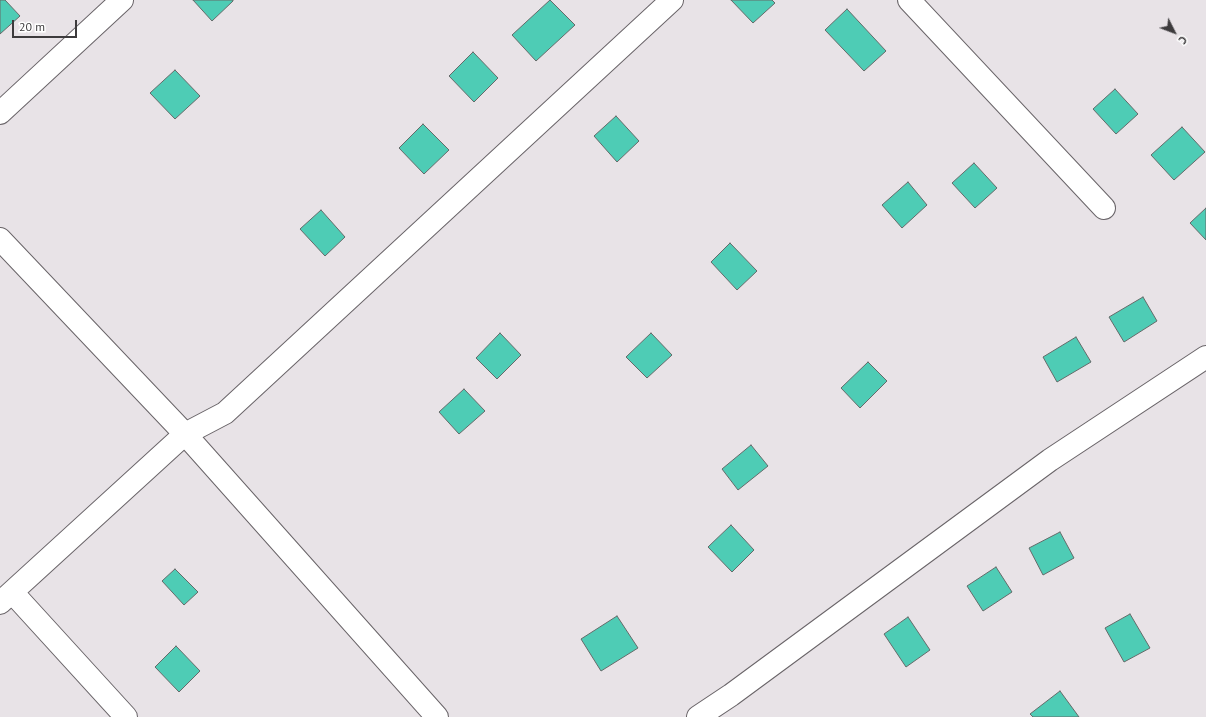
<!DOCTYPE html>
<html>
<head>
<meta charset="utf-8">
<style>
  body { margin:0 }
  #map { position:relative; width:1206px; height:717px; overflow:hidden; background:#e8e3e7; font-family:"PT Sans",sans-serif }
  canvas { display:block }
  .north { position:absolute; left:1154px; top:12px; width:40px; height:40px; -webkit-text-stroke:3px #fff; paint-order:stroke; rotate:132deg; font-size:11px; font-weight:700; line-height:16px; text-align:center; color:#3d3b3d }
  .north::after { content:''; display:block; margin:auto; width:14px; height:18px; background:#3d3b3d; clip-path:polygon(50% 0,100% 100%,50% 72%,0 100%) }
  .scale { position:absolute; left:12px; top:20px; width:65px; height:18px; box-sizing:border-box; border:2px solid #3d3b3d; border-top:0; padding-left:5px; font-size:12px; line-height:14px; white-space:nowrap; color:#3d3b3d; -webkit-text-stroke:3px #fff; paint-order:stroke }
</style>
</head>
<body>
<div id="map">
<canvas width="1206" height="717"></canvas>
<div class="north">С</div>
<div class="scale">20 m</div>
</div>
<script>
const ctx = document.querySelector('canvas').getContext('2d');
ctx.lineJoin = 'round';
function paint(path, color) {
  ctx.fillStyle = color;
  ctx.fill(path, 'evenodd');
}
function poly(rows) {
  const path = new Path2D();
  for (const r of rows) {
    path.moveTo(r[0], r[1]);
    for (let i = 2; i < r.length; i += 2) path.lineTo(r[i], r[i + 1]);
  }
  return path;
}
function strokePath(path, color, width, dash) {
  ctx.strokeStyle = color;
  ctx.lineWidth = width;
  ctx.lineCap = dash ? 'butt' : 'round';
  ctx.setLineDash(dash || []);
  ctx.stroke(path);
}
const building = poly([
  [0,0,5,0,20,16,0,34,0,0],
  [193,0,233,0,233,1,212,21,193,0],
  [550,0,575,25,536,61,512,35,550,0],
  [731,0,772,0,775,3,753,23,731,0],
  [847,9,886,51,864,71,825,30,847,9],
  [473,52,498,78,474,102,449,76,473,52],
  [175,70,200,96,175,119,150,93,175,70],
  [1115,89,1138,114,1116,134,1093,109,1115,89],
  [616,116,639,141,617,162,594,136,616,116],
  [423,124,449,150,424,174,399,148,423,124],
  [1182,127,1205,152,1174,180,1151,155,1182,127],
  [974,163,997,188,975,208,952,183,974,163],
  [908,182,927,205,902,228,882,205,908,182],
  [1206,208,1206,240,1190,223,1206,208],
  [321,210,345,237,325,256,300,229,321,210],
  [730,243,757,271,737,290,711,262,730,243],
  [1143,297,1157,321,1124,342,1109,317,1143,297],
  [500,333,521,355,497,379,476,358,500,333],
  [651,333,672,355,647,378,626,357,651,333],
  [1076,337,1091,362,1057,382,1043,357,1076,337],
  [868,362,887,381,860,408,841,388,868,362],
  [464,389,485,411,459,434,439,412,464,389],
  [751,445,768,466,738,490,722,469,751,445],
  [731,525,754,550,732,572,708,547,731,525],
  [1060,532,1074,558,1043,575,1029,548,1060,532],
  [996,567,1012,592,983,611,967,586,996,567],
  [175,569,198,592,184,605,162,581,175,569],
  [1130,614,1150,648,1124,662,1105,628,1130,614],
  [617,616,638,648,601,671,581,639,617,616],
  [908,617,930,650,906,667,884,634,908,617],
  [176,646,200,671,179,692,155,667,176,646],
  [1060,691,1079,717,1033,717,1030,714,1060,691]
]);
const minor = poly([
  [909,0,1104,208],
  [0,113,122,0],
  [0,239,185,434,437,717],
  [12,592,126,717],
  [0,603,185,434,225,413,672,0],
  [698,717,731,695,1050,460,1206,357]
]);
paint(building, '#4eccb5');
strokePath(building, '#646a69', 1);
strokePath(minor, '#696468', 24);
strokePath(minor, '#fff', 22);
</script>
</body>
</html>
